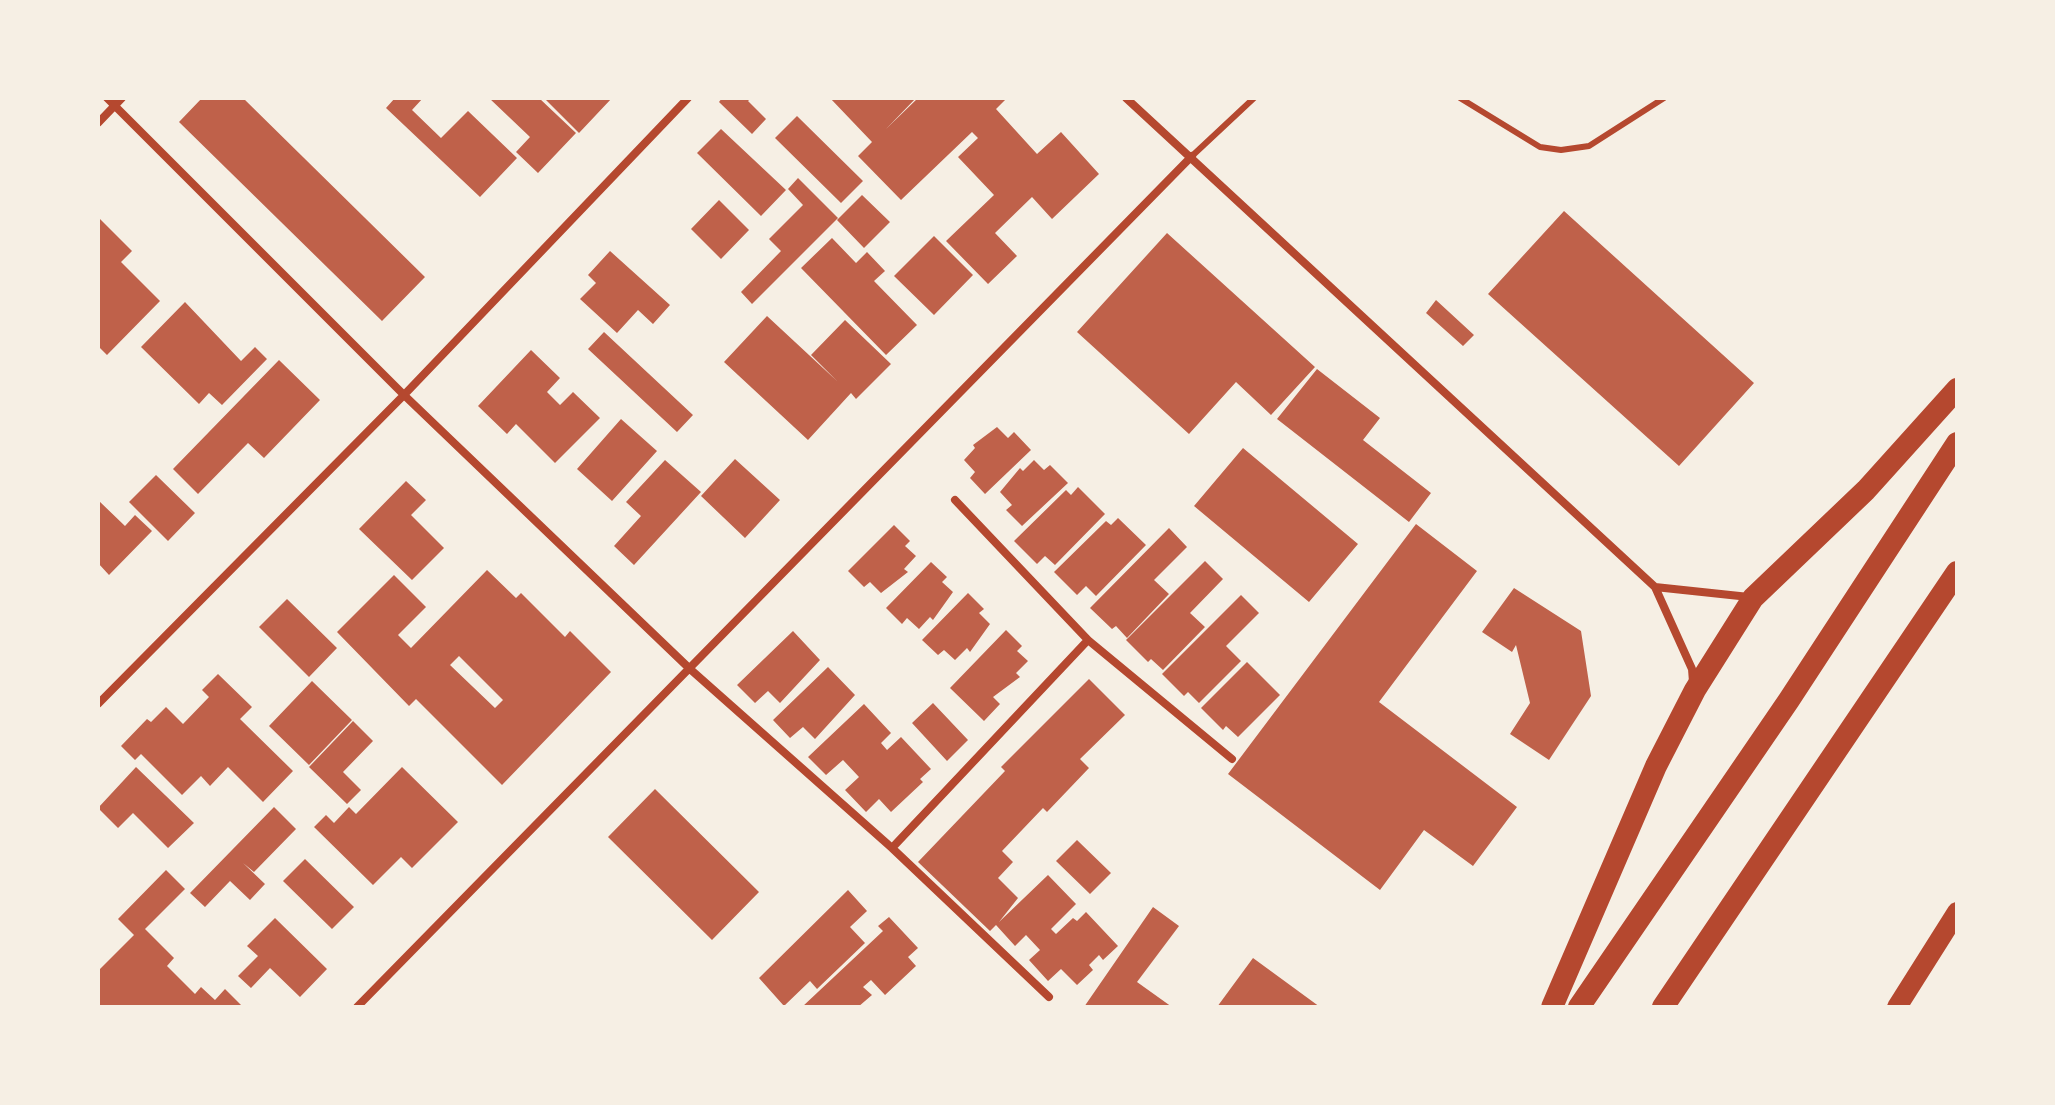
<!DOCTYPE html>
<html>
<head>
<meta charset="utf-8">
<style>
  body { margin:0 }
  #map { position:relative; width:2055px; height:1105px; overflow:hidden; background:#f6efe4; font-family:"Archivo Narrow",sans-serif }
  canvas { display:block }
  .frame { position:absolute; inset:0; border:100px solid #f6efe4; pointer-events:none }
</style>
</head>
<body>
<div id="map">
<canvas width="2055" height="1105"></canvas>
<div class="frame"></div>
</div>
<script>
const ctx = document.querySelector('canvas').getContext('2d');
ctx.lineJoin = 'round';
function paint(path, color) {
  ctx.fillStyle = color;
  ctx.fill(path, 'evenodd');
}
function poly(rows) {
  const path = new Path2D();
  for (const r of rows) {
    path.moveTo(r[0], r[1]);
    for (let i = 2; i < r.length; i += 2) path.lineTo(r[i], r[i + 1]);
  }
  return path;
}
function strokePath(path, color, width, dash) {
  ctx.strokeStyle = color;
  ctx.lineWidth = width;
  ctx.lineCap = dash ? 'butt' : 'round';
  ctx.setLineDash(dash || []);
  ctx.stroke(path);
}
const building = poly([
  [202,98,243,98,425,277,382,321,179,122],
  [395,98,423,98,412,110,441,138,468,111,517,158,480,197,386,108],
  [489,98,539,98,576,133,538,173,516,152,530,137],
  [544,98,612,98,579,133],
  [722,98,751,98,748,101,766,119,752,134,719,102],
  [830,98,916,98,886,129,918,98,1007,98,996,109,1037,154,1061,132,1099,174,1052,219,1032,197,995,233,1017,256,988,284,946,241,994,195,958,157,978,138,972,132,901,200,858,156,872,142],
  [797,116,863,181,841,203,775,138],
  [721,129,786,190,761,216,697,153],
  [798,178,838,218,752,304,741,292,781,251,769,239,803,205,788,189],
  [862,195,890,222,864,248,837,220],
  [719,200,749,230,721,259,691,229],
  [1564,211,1754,383,1679,466,1488,294],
  [98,217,132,251,121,262,160,301,107,355,98,346],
  [1167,233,1315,367,1271,415,1236,382,1189,434,1077,332],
  [934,236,973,275,934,315,894,276],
  [832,238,856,263,867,252,885,271,874,281,917,325,886,355,801,268],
  [610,251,670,305,653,324,638,310,617,333,580,299,596,283,588,275],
  [1436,300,1474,335,1463,346,1426,313],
  [185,302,241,361,255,347,267,359,222,405,209,393,199,404,141,347],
  [767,316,837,381,811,355,845,320,891,364,856,399,851,393,808,440,724,362],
  [604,332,693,415,677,432,588,349],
  [531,350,560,378,547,392,560,405,573,392,600,418,555,463,516,424,507,434,478,406],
  [279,360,320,400,264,458,248,443,198,494,173,469],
  [1317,369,1380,418,1363,440,1431,493,1409,522,1277,419],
  [621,419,657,451,612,501,577,469],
  [997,427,1008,438,1014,432,1031,450,985,494,970,478,975,472,964,460,975,448,973,445],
  [1243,448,1358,544,1309,602,1194,506],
  [735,459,780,500,745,538,701,496],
  [665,460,701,492,634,565,614,546,641,516,626,502],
  [1034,460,1044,470,1050,465,1068,483,1022,526,1006,510,1012,505,1000,492,1020,468,1023,471],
  [156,475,195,513,168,541,129,502],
  [406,481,426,500,411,515,444,548,412,580,359,529],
  [1078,487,1105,514,1055,565,1045,556,1037,564,1014,541,1066,490,1071,495],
  [98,500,125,526,135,515,152,531,109,575,98,563],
  [1118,518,1146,545,1096,596,1086,586,1077,595,1054,572,1106,521,1111,525],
  [1416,524,1477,571,1379,702,1517,807,1473,866,1424,830,1380,890,1228,774],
  [894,525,910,541,905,546,916,556,904,569,908,572,881,593,870,582,864,587,848,571],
  [1169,528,1187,547,1154,580,1169,594,1127,638,1116,626,1112,629,1090,608],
  [1205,561,1223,579,1190,613,1205,627,1163,670,1151,659,1148,662,1126,640],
  [931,562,947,577,942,582,953,592,933,620,930,617,919,629,907,618,902,624,886,608],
  [487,570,516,598,521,593,565,637,570,631,611,672,502,785,416,699,409,706,337,632,394,575,426,607,398,635,411,648],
  [459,656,503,700,495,708,450,665],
  [1514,588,1581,631,1591,696,1549,760,1510,734,1530,703,1516,645,1512,652,1482,632],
  [968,593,984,609,979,613,990,624,970,652,967,648,955,660,944,650,938,655,922,640],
  [1241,595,1259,613,1226,646,1241,661,1199,703,1188,692,1184,696,1162,674],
  [287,599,337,648,309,677,259,627],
  [1006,630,1022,646,1017,651,1028,661,1016,673,1020,677,993,697,1000,704,984,721,950,688],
  [793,631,820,660,780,703,768,691,755,703,737,685],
  [1247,662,1280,695,1238,737,1226,726,1223,730,1201,708],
  [828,667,855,695,815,739,803,727,790,738,773,720],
  [218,674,252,707,240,719,293,771,263,802,228,767,210,786,201,776,182,795,141,754,135,760,121,746,147,719,151,722,166,707,183,724,209,697,202,690],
  [1089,679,1125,715,1080,759,1089,768,1047,812,1043,808,1002,851,1013,862,998,878,1018,898,999,922,1048,875,1076,904,1051,929,1056,934,1073,918,1077,921,1086,912,1118,946,1103,960,1099,955,1089,965,1093,970,1077,985,1061,969,1048,981,1029,960,1040,950,1026,935,1015,946,996,925,990,931,918,862,1005,771,1001,767],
  [312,681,352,720,309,765,269,726],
  [933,703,968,740,947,761,912,723],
  [864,704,891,733,881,743,887,750,901,737,931,769,920,779,923,782,891,812,879,799,866,812,845,790,859,777,843,760,826,775,808,757],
  [353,721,373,741,343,772,361,790,347,804,309,767],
  [136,767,194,823,168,848,133,813,118,828,98,808],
  [402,767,458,822,412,868,401,857,373,885,314,827,326,815,334,823,349,807,356,814],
  [655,789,759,892,712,940,608,837],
  [274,807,296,829,254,872,243,863,265,884,250,900,230,881,205,907,190,893],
  [1077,840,1111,873,1090,894,1056,861],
  [305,859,354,907,332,929,283,881],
  [166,870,185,889,145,929,174,958,167,966,195,994,201,987,215,1000,225,989,243,1007,98,1007,98,971,134,935,118,919],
  [848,890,867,911,850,927,865,943,817,989,810,981,784,1006,759,978],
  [1153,907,1179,926,1137,982,1172,1007,1084,1007],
  [889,917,918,948,908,957,916,966,885,995,871,980,863,987,872,995,858,1007,802,1007,883,931,878,926],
  [275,918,327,969,300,997,270,968,251,988,238,976,258,956,247,946],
  [1253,958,1320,1007,1217,1007]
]);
const service = poly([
  [1460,98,1540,147,1561,150,1589,146,1664,98],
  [1192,156,1254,98]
]);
const minor = poly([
  [107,98,404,395,690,669,892,848,1049,997],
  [1126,98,1655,587,1692,669,1693,682],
  [98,123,122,98],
  [955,500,1088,640,1232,759],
  [1655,587,1749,597],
  [98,704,404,395,688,98],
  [892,848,1088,640],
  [357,1007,1192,156]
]);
const primary = poly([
  [1897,1007,1957,912]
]);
const trunk = poly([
  [1552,1007,1656,766,1695,690,1753,598,1866,490,1957,389],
  [1579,1007,1789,700,1957,443],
  [1663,1007,1957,572]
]);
paint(building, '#bf614a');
strokePath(service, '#b5482f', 6);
strokePath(minor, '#b5482f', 8);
strokePath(primary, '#b5482f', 20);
strokePath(trunk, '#b5482f', 22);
</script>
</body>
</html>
